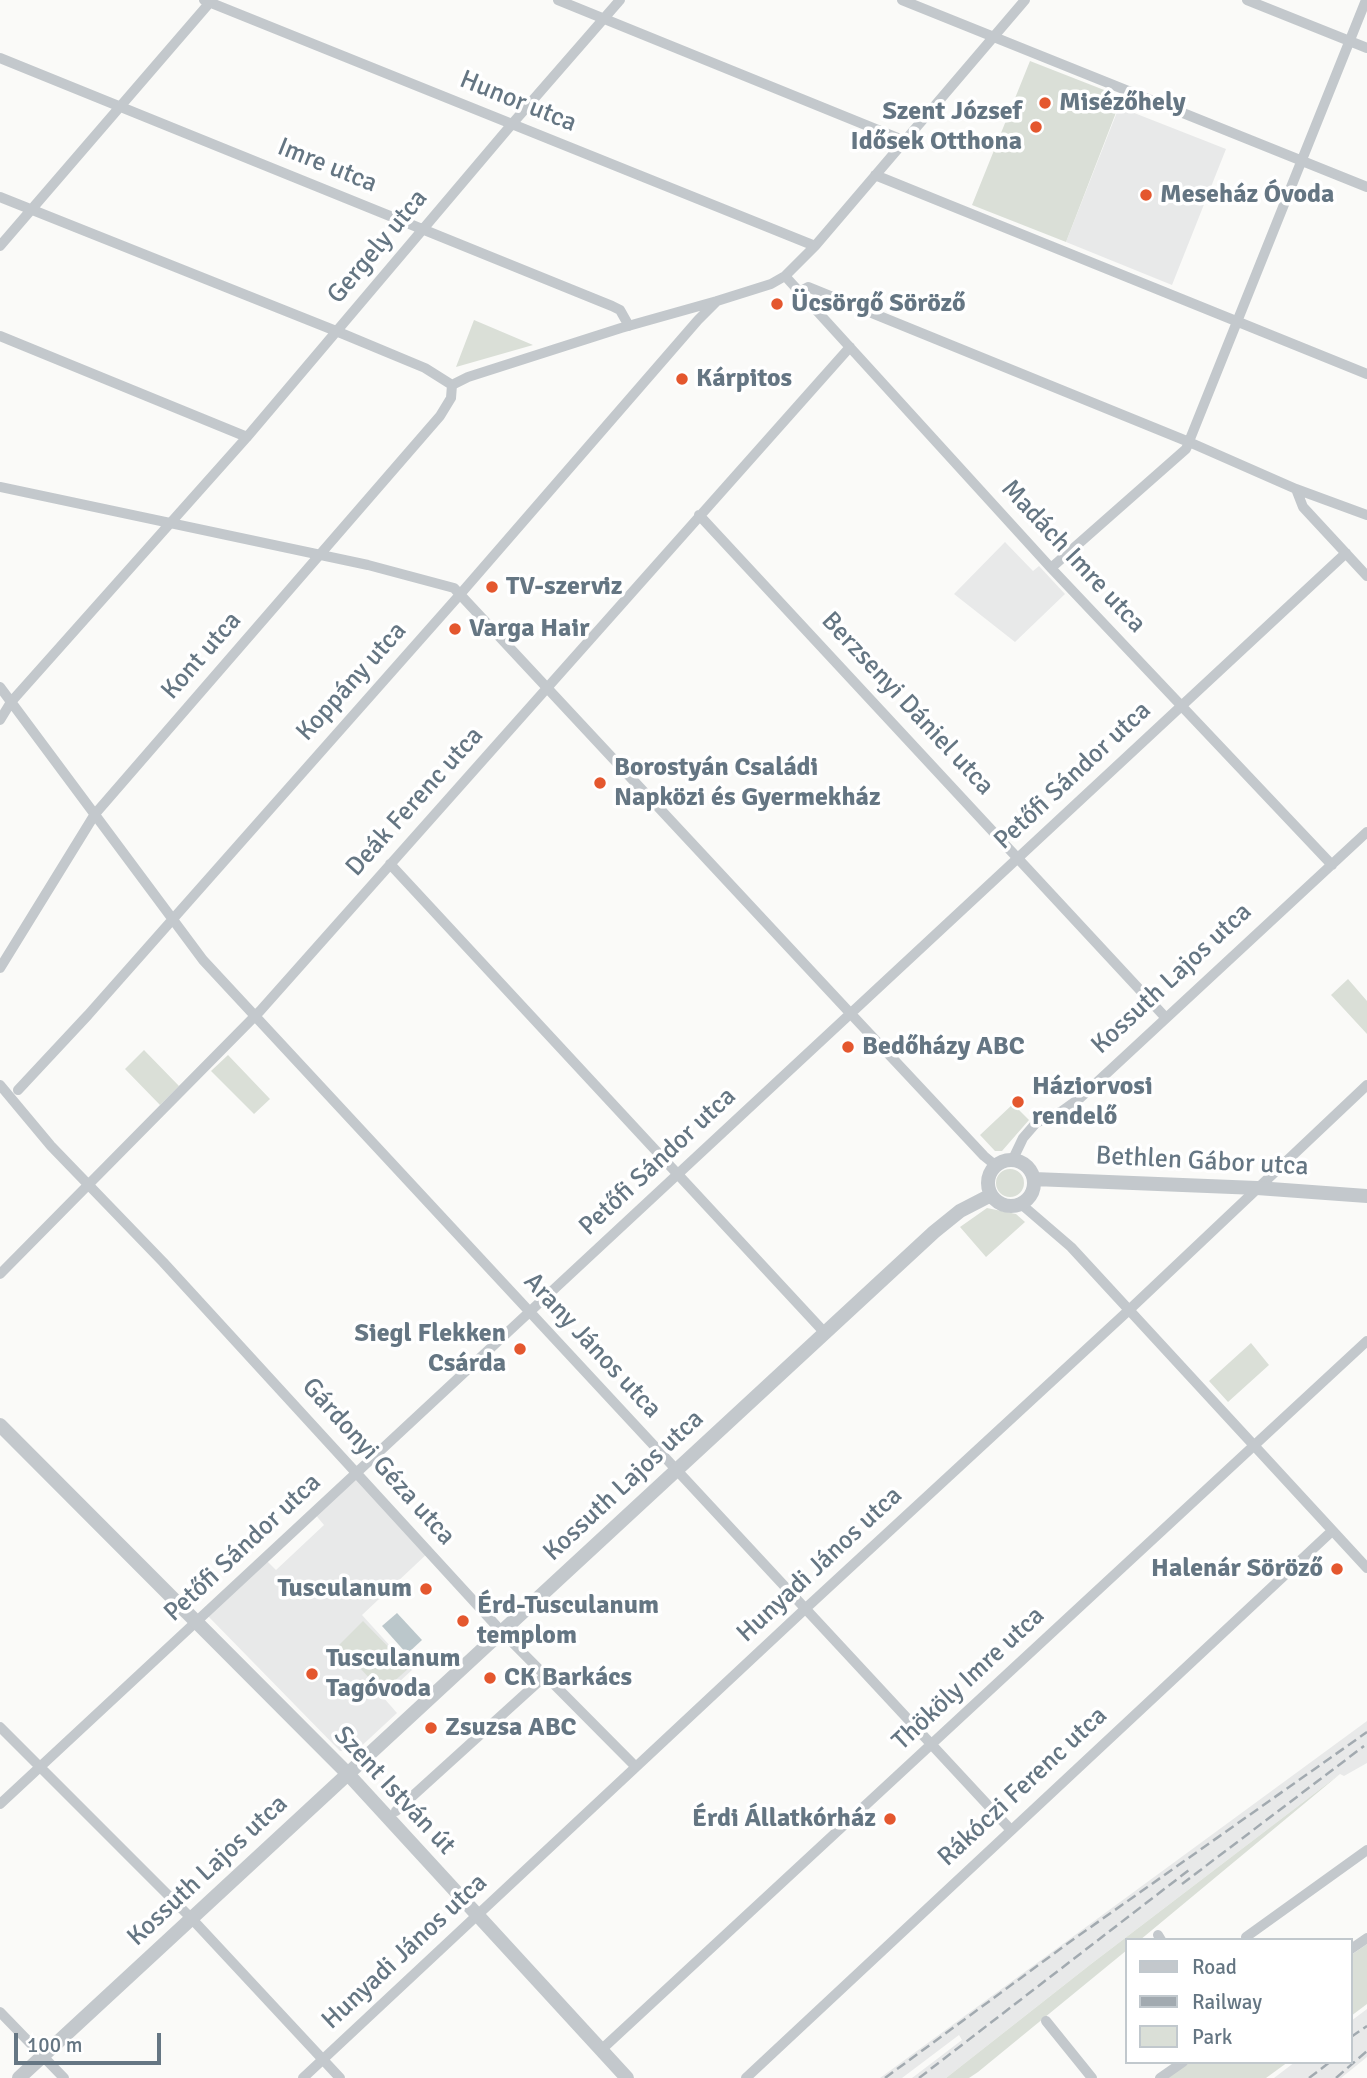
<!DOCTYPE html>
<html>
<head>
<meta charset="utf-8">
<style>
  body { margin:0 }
  #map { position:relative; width:1367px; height:2078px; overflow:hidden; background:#fafaf8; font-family:Signika,sans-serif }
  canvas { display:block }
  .legend { position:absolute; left:1125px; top:1938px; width:228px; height:126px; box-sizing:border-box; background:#fff; border:2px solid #c1c8cd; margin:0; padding:9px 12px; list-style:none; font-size:21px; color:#657683 }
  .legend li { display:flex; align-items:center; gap:14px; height:35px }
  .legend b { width:35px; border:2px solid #c1c8cd }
  .scale { position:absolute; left:14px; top:2033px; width:147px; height:32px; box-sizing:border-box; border:4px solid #657683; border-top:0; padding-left:9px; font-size:21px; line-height:24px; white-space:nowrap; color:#657683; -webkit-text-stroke:5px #fff; paint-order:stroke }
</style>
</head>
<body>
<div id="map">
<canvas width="1367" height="2078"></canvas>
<ul class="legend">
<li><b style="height:9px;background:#c3c8cc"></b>Road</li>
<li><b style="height:9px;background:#a2aab0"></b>Railway</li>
<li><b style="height:19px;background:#dadfd7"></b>Park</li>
</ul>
<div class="scale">100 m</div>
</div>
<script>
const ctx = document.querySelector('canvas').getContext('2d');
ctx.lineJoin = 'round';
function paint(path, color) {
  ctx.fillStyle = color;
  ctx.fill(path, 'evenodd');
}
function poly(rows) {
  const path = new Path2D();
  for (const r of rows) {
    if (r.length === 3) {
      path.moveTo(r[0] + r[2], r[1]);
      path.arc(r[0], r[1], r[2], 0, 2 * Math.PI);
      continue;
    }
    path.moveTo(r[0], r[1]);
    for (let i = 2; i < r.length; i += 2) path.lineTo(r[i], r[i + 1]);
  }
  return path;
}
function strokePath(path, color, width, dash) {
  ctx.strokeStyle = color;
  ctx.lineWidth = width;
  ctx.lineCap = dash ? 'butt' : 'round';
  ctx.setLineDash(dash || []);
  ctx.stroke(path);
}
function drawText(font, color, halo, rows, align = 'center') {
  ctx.font = font + ' Signika,sans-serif';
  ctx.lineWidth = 7;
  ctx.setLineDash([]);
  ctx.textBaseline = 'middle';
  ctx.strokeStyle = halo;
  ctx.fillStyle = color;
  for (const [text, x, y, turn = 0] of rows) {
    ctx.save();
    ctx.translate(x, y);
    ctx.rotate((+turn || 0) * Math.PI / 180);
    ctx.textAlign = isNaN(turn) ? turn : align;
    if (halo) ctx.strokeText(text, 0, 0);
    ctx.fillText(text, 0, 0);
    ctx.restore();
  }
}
const built = poly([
  [1119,107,1226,149,1172,285,1066,242],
  [1005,542,1033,571,1039,566,1065,594,1015,642,954,594],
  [358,1473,429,1552,362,1615,412,1670,383,1697,397,1713,356,1751,340,1751,205,1613,265,1559,276,1570,324,1525,314,1513],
  [1367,1721,1367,1763,1344,1776,1340,1774,1091,1964,946,2078,912,2078,962,2040,959,2035,902,2078,880,2078],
  [1367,2009,1367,2057,1341,2078,1274,2078,1295,2062,1351,2062,1351,2021]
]);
const green = poly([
  [1030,61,1122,97,1066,242,972,205],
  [474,320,533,345,456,367],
  [1348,979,1367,1001,1367,1034,1331,995],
  [144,1050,179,1086,160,1105,125,1069],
  [228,1055,270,1099,254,1114,211,1071],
  [1013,1104,1029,1120,1002,1151,995,1151,980,1135],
  [1010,1183,14],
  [987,1208,1016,1214,1025,1222,986,1257,960,1227],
  [1251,1343,1269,1365,1228,1402,1209,1381],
  [363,1621,409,1668,382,1692,339,1645],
  [1340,1774,1140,1940,1127,1940,1127,1950,978,2072,969,2078,946,2078,1091,1964],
  [1367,1944,1367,2004,1351,2016,1351,1955],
  [1190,2062,1288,2062,1266,2078,1166,2078]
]);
const water = poly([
  [397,1613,422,1640,407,1654,382,1626]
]);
const minor = poly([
  [204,0,815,246],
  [558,0,905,141],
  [902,0,1367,187],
  [1247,0,1367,48],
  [0,58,612,306,620,310,629,326],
  [875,175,1367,374],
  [0,197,336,331,425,368,452,385],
  [0,246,212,0],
  [785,276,1051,568,1332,865],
  [799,292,808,287,1189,442,1296,489,1367,515],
  [0,336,247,437],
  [452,385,468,377,621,328,717,301,771,284,785,276,815,246,1025,0],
  [0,487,368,565,454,588,851,1014,984,1156,995,1165],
  [1296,489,1303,507,1367,576],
  [699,515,1166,1018],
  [1051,568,1186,449,1366,0],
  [0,687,203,960,1010,1829],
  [0,720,11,702,247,437,512,124,620,0],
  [390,864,825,1333],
  [0,968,95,814,440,416,451,398,452,385],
  [0,1085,51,1146,163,1262,502,1632,636,1767],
  [18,1090,88,1015,456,599,698,320,717,301],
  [1013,1159,1023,1138,1036,1123,1062,1111,1080,1098,1367,832],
  [1021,1204,1071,1247,1367,1568],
  [0,1274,260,1011,850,347],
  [0,1727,192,1919,340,2078],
  [0,1804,1346,553],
  [396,1811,546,1675],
  [1158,1935,1161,1940],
  [1246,1937,1367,1850],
  [1351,1949,1367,1938],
  [0,2012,64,2078],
  [1046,2021,1092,2078],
  [601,2050,1367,1341],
  [303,2078,805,1609,1129,1310,1367,1085],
  [746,2078,1332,1531],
  [1160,2078,1183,2062]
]);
const tertiary = poly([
  [1011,1183,23],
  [1034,1179,1257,1188,1367,1196],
  [0,1425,348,1774,627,2078],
  [19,2078,934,1232,960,1211,991,1195]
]);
const rail = poly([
  [1182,1884,1364,1746],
  [1351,2037,1367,2026],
  [885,2078,1071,1941,1367,1732],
  [919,2078,1189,1870],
  [1309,2078,1330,2062],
  [1336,2078,1367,2051]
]);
const markers = [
  [1045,103,7,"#e4572e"],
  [1036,127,7,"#e4572e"],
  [1146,195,7,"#e4572e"],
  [777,304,7,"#e4572e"],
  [682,379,7,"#e4572e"],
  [492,587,7,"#e4572e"],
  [455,629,7,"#e4572e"],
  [600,783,7,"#e4572e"],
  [848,1047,7,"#e4572e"],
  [1018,1102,7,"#e4572e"],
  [520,1349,7,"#e4572e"],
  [1337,1569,7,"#e4572e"],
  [426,1589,7,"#e4572e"],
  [463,1621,7,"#e4572e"],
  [312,1674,7,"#e4572e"],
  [490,1678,7,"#e4572e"],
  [431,1728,7,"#e4572e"],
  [890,1819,7,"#e4572e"]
];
const streetNames = [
  ["Hunor utca",518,102,22],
  ["Imre utca",327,166,22],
  ["Gergely utca",378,247,-50],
  ["Madách Imre utca",1073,557,47],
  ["Kont utca",202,656,-49],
  ["Koppány utca",352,682,-48],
  ["Berzsenyi Dániel utca",907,704,47],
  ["Petőfi Sándor utca",1073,776,-43],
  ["Deák Ferenc utca",415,802,-48],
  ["Kossuth Lajos utca",1172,979,-43],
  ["Petőfi Sándor utca",658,1162,-43],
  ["Bethlen Gábor utca",1202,1162,3],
  ["Arany János utca",592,1346,47],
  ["Gárdonyi Géza utca",378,1462,48],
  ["Kossuth Lajos utca",624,1486,-43],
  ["Petőfi Sándor utca",243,1548,-43],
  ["Hunyadi János utca",820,1565,-43],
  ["Thököly Imre utca",969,1679,-43],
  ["Rákóczi Ferenc utca",1023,1787,-43],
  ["Szent István út",394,1791,47],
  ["Kossuth Lajos utca",208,1871,-43],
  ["Hunyadi János utca",405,1952,-43]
];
const poiNames = [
  ["Misézőhely",1059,103],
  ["Szent József",1022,112,"right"],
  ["Idősek Otthona",1022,142,"right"],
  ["Meseház Óvoda",1160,195],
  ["Ücsörgő Söröző",791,304],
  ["Kárpitos",696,379],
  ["TV-szerviz",506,587],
  ["Varga Hair",469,629],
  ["Borostyán Családi",614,768],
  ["Napközi és Gyermekház",614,798],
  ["Bedőházy ABC",862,1047],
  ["Háziorvosi",1032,1087],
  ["rendelő",1032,1117],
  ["Siegl Flekken",506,1334,"right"],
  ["Csárda",506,1364,"right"],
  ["Halenár Söröző",1323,1569,"right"],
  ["Tusculanum",412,1589,"right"],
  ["Érd-Tusculanum",477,1606],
  ["templom",477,1636],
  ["Tusculanum",326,1659],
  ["Tagóvoda",326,1689],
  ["CK Barkács",504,1678],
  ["Zsuzsa ABC",445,1728],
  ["Érdi Állatkórház",876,1819,"right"]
];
paint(built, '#e8e9e9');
paint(green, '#dadfd7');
paint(water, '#bbc7cb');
strokePath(minor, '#c3c8cc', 10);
strokePath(tertiary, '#c3c8cc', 14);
strokePath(rail, '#a2aab0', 2.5, [10, 5]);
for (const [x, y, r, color] of markers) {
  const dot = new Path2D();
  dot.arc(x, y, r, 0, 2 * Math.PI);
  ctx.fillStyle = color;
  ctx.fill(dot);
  strokePath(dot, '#fff', 2.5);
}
drawText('26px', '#657683', '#fff', streetNames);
drawText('bold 26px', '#657683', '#fff', poiNames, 'left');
</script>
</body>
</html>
